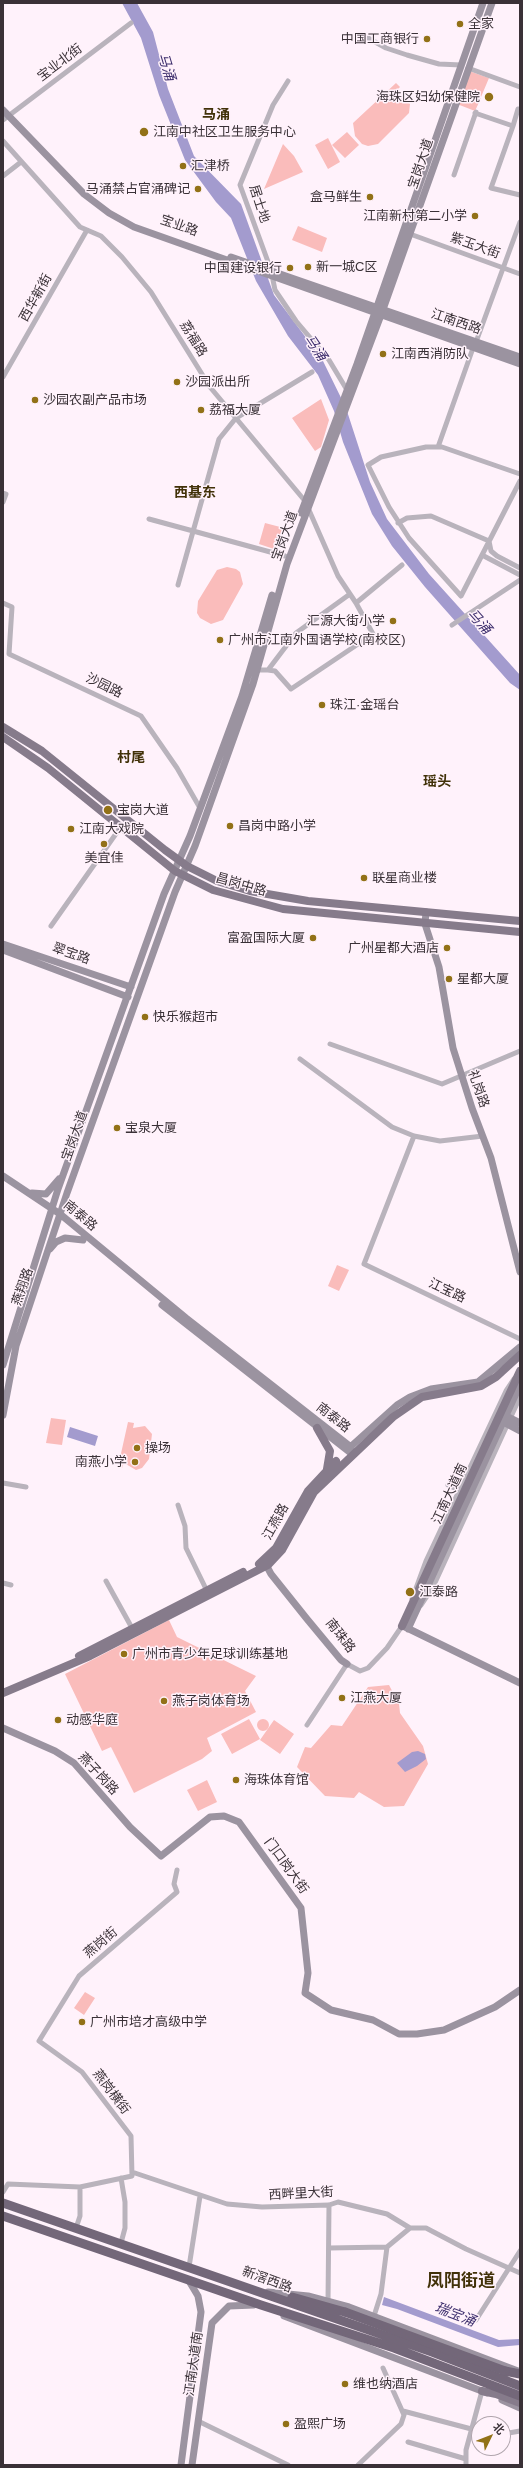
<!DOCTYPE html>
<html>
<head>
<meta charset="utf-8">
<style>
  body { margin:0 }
  #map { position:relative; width:523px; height:2468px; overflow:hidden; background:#fff2fb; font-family:Arial,"Noto Sans SC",sans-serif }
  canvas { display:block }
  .frame { position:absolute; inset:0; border:4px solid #3a3137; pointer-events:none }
  .north { position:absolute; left:471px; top:2416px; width:40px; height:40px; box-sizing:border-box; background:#fff2fb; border:1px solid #b0a5ad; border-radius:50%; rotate:47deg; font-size:11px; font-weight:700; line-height:16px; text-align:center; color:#3a3137 }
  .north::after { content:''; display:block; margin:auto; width:14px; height:18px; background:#927117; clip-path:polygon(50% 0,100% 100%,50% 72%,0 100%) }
</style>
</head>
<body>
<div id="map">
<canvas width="523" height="2468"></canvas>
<div class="frame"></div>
<div class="north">北</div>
</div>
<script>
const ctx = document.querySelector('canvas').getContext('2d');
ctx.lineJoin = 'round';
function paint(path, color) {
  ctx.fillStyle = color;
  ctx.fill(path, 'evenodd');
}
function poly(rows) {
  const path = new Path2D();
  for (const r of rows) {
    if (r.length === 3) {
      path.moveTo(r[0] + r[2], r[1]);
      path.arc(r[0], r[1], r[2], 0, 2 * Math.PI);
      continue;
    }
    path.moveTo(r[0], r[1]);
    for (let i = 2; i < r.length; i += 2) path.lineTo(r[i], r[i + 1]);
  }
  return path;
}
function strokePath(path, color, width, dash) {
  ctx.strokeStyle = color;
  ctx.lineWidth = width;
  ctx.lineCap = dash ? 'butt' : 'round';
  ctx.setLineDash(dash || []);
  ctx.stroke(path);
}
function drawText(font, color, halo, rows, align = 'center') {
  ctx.font = font + ' Arial,"Noto Sans SC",sans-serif';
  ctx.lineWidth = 3;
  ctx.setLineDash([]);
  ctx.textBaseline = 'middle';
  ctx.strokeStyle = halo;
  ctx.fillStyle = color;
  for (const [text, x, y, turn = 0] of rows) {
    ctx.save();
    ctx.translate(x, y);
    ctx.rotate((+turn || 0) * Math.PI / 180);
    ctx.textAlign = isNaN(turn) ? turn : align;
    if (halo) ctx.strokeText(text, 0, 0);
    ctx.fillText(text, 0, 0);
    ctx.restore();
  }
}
const green = poly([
  [469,71,489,78,481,97,462,90],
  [396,83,400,87,395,92,403,95,410,104,409,113,378,144,368,146,362,144,355,136,353,123],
  [462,91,481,98,475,111,457,104],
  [347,132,359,145,345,158,332,145],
  [328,138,340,162,328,169,315,145],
  [283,144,294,156,303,172,264,189],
  [298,226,327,238,322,252,292,240],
  [321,399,329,420,321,447,315,451,292,418],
  [265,523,284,528,277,550,259,544],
  [227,567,236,569,240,572,243,584,223,620,211,624,200,618,197,613,198,601,217,570],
  [337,1265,349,1270,339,1291,328,1286],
  [51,1418,66,1420,62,1445,46,1443],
  [128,1422,134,1423,133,1428,145,1426,152,1434,149,1459,142,1468,136,1470,124,1463,122,1468,118,1467],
  [169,1620,177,1637,256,1676,245,1691,256,1712,207,1738,212,1751,202,1759,134,1793,111,1747,102,1751,65,1674],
  [389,1685,399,1704,400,1713,423,1746,428,1764,404,1806,384,1807,359,1792,354,1798,325,1796,297,1767,305,1747,311,1748,331,1725,342,1726,368,1687],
  [249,1719,260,1739,232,1754,221,1734],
  [263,1725,6],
  [274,1720,294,1734,280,1754,260,1740],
  [207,1780,217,1802,198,1811,187,1790],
  [85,1992,95,1998,84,2015,74,2008]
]);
const water = poly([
  [122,3,137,3,153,32,168,89,194,156,241,204,274,295,322,359,346,408,370,482,387,519,429,574,520,675,520,690,510,683,425,587,392,546,372,514,343,442,334,411,318,375,288,336,256,281,231,218,216,202,185,160,159,95,141,38],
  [70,1427,98,1436,95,1446,67,1437],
  [418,1751,425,1754,426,1759,417,1766,405,1772,397,1763,412,1752],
  [384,2297,499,2340,520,2339,520,2345,498,2347,397,2309,382,2305]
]);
const street = poly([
  [368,38,386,48,407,55,439,64,461,65],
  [468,68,520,87],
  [288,81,273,105,240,185,271,270,275,290,296,321,329,360,347,390],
  [475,113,513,126,518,109],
  [3,120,131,23],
  [513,126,491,188,520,195],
  [3,141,80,227,101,236,122,257,151,292,210,387,305,501,338,576,356,603,402,565],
  [454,175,476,112],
  [3,176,21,162],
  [410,234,520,274],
  [476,342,520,222],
  [3,377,87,230],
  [438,447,473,348],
  [520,474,442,447,426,447,381,457,368,465,389,507,409,538,461,596,520,481],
  [3,493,6,494,3,502],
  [149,519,285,556],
  [398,523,407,518,431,516,489,541],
  [489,541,491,551,497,556,520,568],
  [482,555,520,575],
  [178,585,219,439,236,418,312,372],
  [3,603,12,607,9,654,141,716,177,768,200,808],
  [452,625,520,580],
  [257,670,268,670,296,633,350,594],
  [268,670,275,671,291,689,373,634,356,603],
  [51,926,120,828],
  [330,1044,442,1084,520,1051],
  [300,1059,392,1127,414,1136,440,1141,483,1136],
  [414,1136,364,1264,520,1339],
  [3,1483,26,1487],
  [448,1485,461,1491],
  [178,1505,185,1526,186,1548,207,1591],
  [106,1581,132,1628],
  [3,1583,11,1585],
  [412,1599,426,1561,506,1391,514,1379],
  [421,1605,433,1587,520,1397],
  [307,1725,347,1664,360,1671,368,1668,387,1648,402,1626],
  [132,2172,227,2204,262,2207,329,2205,338,2202,387,2214,410,2228,426,2228,466,2249,520,2273],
  [121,2178,125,2202,125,2228,121,2243],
  [3,2192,8,2184,80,2187,132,2176,131,2136,82,2072,39,2041,79,1976,177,1892,174,1884,177,1870],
  [76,2228,80,2216,80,2187],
  [387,2247,410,2228],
  [329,2248,387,2247],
  [189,2267,200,2196],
  [328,2301,329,2205],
  [374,2316,381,2294,387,2247],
  [476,2320,520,2251],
  [403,2411,479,2431],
  [198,2421,288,2465],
  [503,2434,520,2431],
  [408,2442,466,2459],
  [358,2465,401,2424,404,2415,383,2368],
  [466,2465,466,2450,482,2391]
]);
const secondary = poly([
  [3,110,84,194,109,213,134,227,520,364],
  [231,257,520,357],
  [301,513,357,364,483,3],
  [426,912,425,924,439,967,453,1048,472,1108,491,1158,520,1272],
  [3,944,131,987],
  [3,950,128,997],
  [3,1176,60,1214,186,1318,351,1447,352,1454],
  [32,1193,46,1194,59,1179],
  [50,1249,56,1242,65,1238,83,1240],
  [162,1305,352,1454],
  [3,1365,58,1189,164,894,190,836,242,696,272,595],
  [3,1415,16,1346,67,1193,175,892,195,846,253,684,287,564,381,315,492,3],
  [520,1423,506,1416,499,1417,503,1422,520,1431],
  [348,1449,397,1405,410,1397,431,1389,478,1382,520,1347],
  [264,1561,271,1574,307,1619,341,1660,347,1664],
  [405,1627,520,1683],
  [408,1629,520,1385],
  [3,1728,55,1751,74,1763,130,1827,161,1856,210,1817,224,1816,239,1822,301,1908,308,1973,305,1993,331,2010,373,2020,399,2034,417,2034,444,2030,495,2007,520,1990],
  [268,2292,308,2296,349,2307,518,2371],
  [284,2316,487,2393],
  [502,2400,520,2408],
  [181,2465,201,2312,198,2296,189,2281],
  [192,2465,212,2323,229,2306,254,2305]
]);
const primary = poly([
  [3,727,42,751,165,850,187,866,217,881,250,891,308,901,520,921],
  [3,737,48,768,175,871,213,890,283,909,520,932],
  [317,1428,330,1451,327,1469],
  [259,1564,276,1548,308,1491,336,1461],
  [402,1626,520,1371],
  [79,1656,243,1572],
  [3,1693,90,1656,268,1565,282,1550,314,1492,393,1417,422,1397,481,1386,496,1377,520,1355],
  [482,2391,496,2394,520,2403]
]);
const highway = poly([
  [3,2203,432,2352,520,2386],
  [3,2216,261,2305,394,2348,520,2396],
  [292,2297,345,2312],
  [505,2371,520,2374]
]);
const highwayBridge = poly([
  [345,2312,505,2371]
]);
const markers = [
  [460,24,4,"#927117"],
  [427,39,4,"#927117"],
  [489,97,5,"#927117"],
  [144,132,5,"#927117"],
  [183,166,4,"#927117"],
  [198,189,4,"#927117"],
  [370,197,4,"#927117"],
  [475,216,4,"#927117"],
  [308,267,4,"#927117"],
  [290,268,4,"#927117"],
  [383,354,4,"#927117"],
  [177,382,4,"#927117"],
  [35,400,4,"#927117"],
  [201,410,4,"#927117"],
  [393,621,4,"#927117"],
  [220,640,4,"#927117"],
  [322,705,4,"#927117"],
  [108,810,5,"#927117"],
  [230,826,4,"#927117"],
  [71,829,4,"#927117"],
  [104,844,4,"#927117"],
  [364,878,4,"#927117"],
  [313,938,4,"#927117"],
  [447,948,4,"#927117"],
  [449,979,4,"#927117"],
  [145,1017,4,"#927117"],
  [117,1128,4,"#927117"],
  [137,1448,4,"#927117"],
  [135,1462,4,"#927117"],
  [410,1592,5,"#927117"],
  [124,1654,4,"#927117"],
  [342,1698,4,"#927117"],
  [164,1701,4,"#927117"],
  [58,1720,4,"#927117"],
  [236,1780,4,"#927117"],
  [82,2022,4,"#927117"],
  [345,2384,4,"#927117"],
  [286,2424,4,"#927117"]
];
const poiNames = [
  ["全家",468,24],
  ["中国工商银行",419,39,"right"],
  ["海珠区妇幼保健院",480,97,"right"],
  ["江南中社区卫生服务中心",153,132],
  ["汇津桥",191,166],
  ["马涌禁占官涌碑记",190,189,"right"],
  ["盒马鲜生",362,197,"right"],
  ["江南新村第二小学",467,216,"right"],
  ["新一城C区",316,267],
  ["中国建设银行",282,268,"right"],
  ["江南西消防队",391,354],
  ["沙园派出所",185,382],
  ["沙园农副产品市场",43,400],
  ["荔福大厦",209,410],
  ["汇源大街小学",385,621,"right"],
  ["广州市江南外国语学校(南校区)",228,640],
  ["珠江·金瑶台",330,705],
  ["宝岗大道",117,810],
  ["昌岗中路小学",238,826],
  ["江南大戏院",79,829],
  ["美宜佳",104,858,"center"],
  ["联星商业楼",372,878],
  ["富盈国际大厦",305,938,"right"],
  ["广州星都大酒店",439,948,"right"],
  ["星都大厦",457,979],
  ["快乐猴超市",153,1017],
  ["宝泉大厦",125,1128],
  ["操场",145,1448],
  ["南燕小学",127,1462,"right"],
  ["江泰路",419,1592],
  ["广州市青少年足球训练基地",132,1654],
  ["江燕大厦",350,1698],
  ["燕子岗体育场",172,1701],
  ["动感华庭",66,1720],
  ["海珠体育馆",244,1780],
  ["广州市培才高级中学",90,2022],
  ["维也纳酒店",353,2384],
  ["盈熙广场",294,2424]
];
const streetNames = [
  ["宝业北街",60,63,-37],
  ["宝岗大道",421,164,-71],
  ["居士地",259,204,72],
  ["宝业路",179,226,19],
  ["紫玉大街",475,246,20],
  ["西华新街",36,298,-61],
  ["江南西路",456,322,19],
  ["荔福路",193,339,58],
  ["宝岗大道",285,536,-70],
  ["沙园路",104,686,26],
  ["昌岗中路",241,885,16],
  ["翠宝路",71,954,19],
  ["礼岗路",478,1089,71],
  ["宝岗大道",75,1136,-70],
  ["南泰路",80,1216,40],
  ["燕翔路",23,1287,-71],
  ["江宝路",447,1291,25],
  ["南泰路",333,1418,38],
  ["江南大道南",450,1494,-65],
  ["江燕路",276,1522,-61],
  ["南珠路",340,1636,52],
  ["燕子岗路",98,1774,47],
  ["门口岗大街",286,1866,54],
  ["燕岗街",101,1943,-40],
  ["燕岗横街",111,2092,53],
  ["西畔里大街",301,2194,-3],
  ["新滘西路",267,2280,20],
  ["江南大道南",194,2364,-82]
];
const waterNames = [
  ["马涌",166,67,73],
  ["马涌",315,348,56],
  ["马涌",479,622,48],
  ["瑞宝涌",455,2315,21]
];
const neighbourhoodNames = [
  ["马涌",216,115],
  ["西基东",195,493],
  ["村尾",131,758],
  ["瑶头",437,782]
];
const districtNames = [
  ["凤阳街道",461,2281]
];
paint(green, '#fabcbb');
paint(water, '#a39bce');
strokePath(street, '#b9b3bc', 5);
strokePath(secondary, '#9b93a0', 7);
strokePath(primary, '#867b8b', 8);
strokePath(highway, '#736779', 9);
strokePath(highwayBridge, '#736779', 9);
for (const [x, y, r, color] of markers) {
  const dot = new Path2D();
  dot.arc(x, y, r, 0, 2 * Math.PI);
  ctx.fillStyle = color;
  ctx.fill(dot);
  strokePath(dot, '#fff2fb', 1.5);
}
drawText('13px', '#3a3137', '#fff2fb', poiNames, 'left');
drawText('13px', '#3a3137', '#fff2fb', streetNames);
drawText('italic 14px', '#3f306e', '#fff2fb', waterNames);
drawText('bold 14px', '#413108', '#fff2fb', neighbourhoodNames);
drawText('bold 17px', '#413108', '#fff2fb', districtNames);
</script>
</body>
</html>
